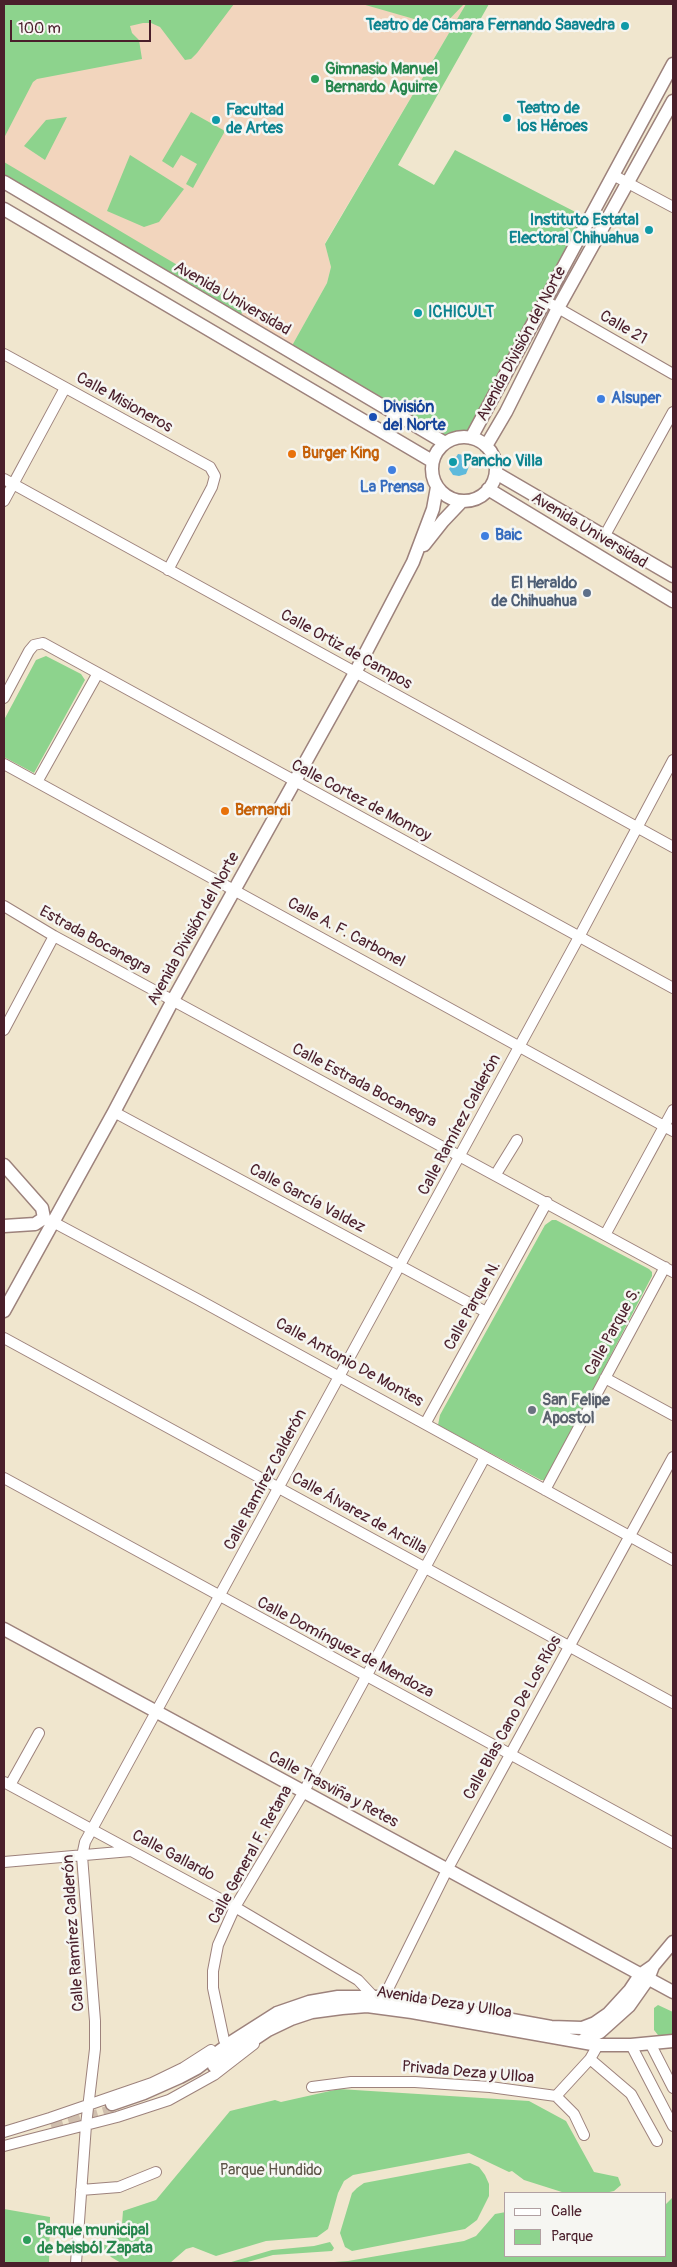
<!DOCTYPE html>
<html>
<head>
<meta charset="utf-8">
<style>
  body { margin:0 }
  #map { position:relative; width:677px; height:2267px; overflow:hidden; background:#f0e6ce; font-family:Pangolin,sans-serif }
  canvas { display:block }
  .frame { position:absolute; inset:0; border:5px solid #4a1f2b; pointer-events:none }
  .legend { position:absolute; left:504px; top:2192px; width:162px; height:65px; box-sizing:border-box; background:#f6f6f2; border:1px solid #b1a0a2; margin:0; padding:6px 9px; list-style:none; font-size:15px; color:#4a1f2b }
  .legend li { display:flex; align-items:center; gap:10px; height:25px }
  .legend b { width:25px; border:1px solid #b1a0a2 }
  .scale { position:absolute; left:10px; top:20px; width:141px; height:22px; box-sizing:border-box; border:2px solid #4a1f2b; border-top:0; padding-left:6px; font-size:15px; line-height:18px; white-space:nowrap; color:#4a1f2b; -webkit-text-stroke:4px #f6f6f2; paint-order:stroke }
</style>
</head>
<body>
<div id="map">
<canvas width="677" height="2267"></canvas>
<div class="frame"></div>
<ul class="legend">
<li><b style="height:6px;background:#fff"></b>Calle</li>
<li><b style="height:14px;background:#8dd38d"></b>Parque</li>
</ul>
<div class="scale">100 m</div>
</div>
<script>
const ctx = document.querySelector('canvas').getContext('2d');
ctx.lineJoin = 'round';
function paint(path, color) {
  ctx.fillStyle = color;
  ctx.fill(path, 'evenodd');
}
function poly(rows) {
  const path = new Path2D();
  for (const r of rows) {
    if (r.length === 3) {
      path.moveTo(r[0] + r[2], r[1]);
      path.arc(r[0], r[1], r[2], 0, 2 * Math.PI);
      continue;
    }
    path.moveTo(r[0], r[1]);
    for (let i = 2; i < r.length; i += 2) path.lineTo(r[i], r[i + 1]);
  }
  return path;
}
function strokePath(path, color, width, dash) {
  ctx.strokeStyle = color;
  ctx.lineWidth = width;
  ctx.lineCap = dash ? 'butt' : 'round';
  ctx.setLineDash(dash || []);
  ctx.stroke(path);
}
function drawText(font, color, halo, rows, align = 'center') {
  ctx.font = font + ' Pangolin,sans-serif';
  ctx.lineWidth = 5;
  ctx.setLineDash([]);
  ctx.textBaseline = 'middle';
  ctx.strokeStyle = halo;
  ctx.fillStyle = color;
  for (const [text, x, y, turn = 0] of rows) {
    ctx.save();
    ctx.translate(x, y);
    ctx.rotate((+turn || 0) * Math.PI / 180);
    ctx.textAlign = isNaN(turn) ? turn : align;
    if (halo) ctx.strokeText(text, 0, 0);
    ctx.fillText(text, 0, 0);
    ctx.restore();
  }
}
const built = poly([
  [4,4,466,4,325,243,331,267,327,283,289,351,4,182]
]);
const green = poly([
  [4,4,234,4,197,53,191,59,185,60,160,27,151,23,143,23,130,26,132,33,139,40,142,59,37,79,33,82,4,138],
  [362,4,464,4,442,27],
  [466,4,489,4,398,165,434,185,455,150,589,219,471,438,462,437,445,443,289,351,327,283,331,267,325,244],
  [191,112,225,131,193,188,186,184,197,164,181,155,173,168,162,161],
  [67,117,45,160,24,146,46,120],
  [130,155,184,189,159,222,144,227,107,211],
  [4,162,243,304,241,318,4,179],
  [46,656,81,674,85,680,34,773,4,757,4,720,36,660],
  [552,1220,556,1220,649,1269,652,1272,652,1276,548,1476,545,1480,541,1480,438,1425,440,1415,545,1225],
  [658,2005,673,2012,673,2035,658,2035,654,2030,654,2008],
  [339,2089,529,2101,566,2121,594,2172,618,2177,621,2185,614,2191,605,2193,565,2193,524,2180,512,2171,509,2172,469,2153,353,2175,344,2181,338,2193,328,2229,317,2237,266,2241,216,2256,193,2247,186,2249,170,2263,121,2263,111,2257,99,2244,112,2246,114,2223,122,2224,123,2211,156,2200,230,2111,275,2100,281,2102],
  [470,2163,479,2167,485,2175,489,2184,489,2196,477,2220,465,2229,352,2251,345,2247,340,2233,352,2193,357,2188,364,2183],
  [673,2197,673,2263,320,2263,348,2261,464,2241,476,2236,495,2214,506,2212,506,2256,666,2256,666,2204],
  [4,2209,50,2217,49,2263,4,2263],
  [330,2242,334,2248,332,2251,273,2255,244,2263,228,2263,272,2250,314,2246]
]);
const water = poly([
  [458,454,464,455,470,464,466,474,459,476,453,475,449,469]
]);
const majorTunnel = poly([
  [52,2129,114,2110]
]);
const minor = poly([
  [613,175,673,207],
  [544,300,673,374],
  [4,354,210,467,215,476,212,487,168,570],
  [4,479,673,847],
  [4,501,65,388],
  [605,535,673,412],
  [4,698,29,651,34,645,43,643,673,988],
  [4,764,673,1131],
  [37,782,98,673],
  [4,906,54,936,673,1272],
  [4,1030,54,936],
  [114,1112,486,1312],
  [496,1174,517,1140],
  [53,1222,199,1300,673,1560],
  [605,1235,673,1110],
  [4,1338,673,1703],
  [605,1378,673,1415],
  [425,1424,547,1202],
  [4,1478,673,1843],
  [545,1490,665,1267],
  [4,1782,235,1907,358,1980,373,1996],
  [10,1785,39,1733],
  [4,1862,131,1851],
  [384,1997,447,1870,673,1457],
  [224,2040,213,1988,213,1971,218,1945,235,1907,303,1793,485,1457],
  [650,2043,673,2088],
  [631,2045,673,2126],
  [590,2059,631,2094,657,2141],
  [312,2087,351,2082,415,2082,490,2087,556,2096,590,2059,598,2045],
  [556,2096,574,2114,584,2135],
  [4,2132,50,2118,152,2083,183,2068,211,2050],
  [4,2146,117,2117,169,2100,214,2075,254,2044],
  [81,2190,119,2187,156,2172],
  [76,2263,86,2125,95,2049,95,2021,82,1856,85,1842,579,937,673,760]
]);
const major = poly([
  [4,182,445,443],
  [4,209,432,461],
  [464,469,32],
  [471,438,673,64],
  [486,446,506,412,558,308,673,101],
  [496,473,673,576],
  [488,489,673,601],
  [424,545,443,521,462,501],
  [4,1165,42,1208,44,1218],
  [4,1226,35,1224,44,1218],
  [4,1311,114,1112,173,1000,355,673,413,562,433,509,437,487],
  [4,1629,673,1992],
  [583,2040,600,2032,629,2006,648,1979,653,1966,673,1942],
  [214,2066,268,2030,291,2019,312,2012,342,2008,367,2006,412,2012,598,2045,631,2045,673,2041],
  [112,2104,144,2093,180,2077,197,2068,233,2041,277,2013,309,2002,338,1997,384,1997,551,2027,582,2028,595,2023,608,2014,630,1990,640,1975,653,1966]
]);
const markers = [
  [625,26,5,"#0f9aa8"],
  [315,79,5,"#2e9e5b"],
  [507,118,5,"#0f9aa8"],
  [216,120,5,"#0f9aa8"],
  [649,230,5,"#0f9aa8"],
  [418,313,5,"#0f9aa8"],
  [601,399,5,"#3f7fe0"],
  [373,417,5,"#1a4fb4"],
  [292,454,5,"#e8710a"],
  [453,462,5,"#0f9aa8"],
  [392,470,5,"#3f7fe0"],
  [485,536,5,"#3f7fe0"],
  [587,593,5,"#5c6f8a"],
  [225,811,5,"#e8710a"],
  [532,1410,5,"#6b7280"],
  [27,2240,5,"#2e9e5b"]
];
const cultureNames = [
  ["Teatro de Cámara Fernando Saavedra",615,26,"right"],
  ["Teatro de",517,109],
  ["los Héroes",517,127],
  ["Facultad",226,111],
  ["de Artes",226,129],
  ["Instituto Estatal",639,221,"right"],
  ["Electoral Chihuahua",639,239,"right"],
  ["ICHICULT",428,313],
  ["Pancho Villa",463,462]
];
const leisureNames = [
  ["Gimnasio Manuel",325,70],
  ["Bernardo Aguirre",325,88],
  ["Parque municipal",37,2231],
  ["de beisból Zapata",37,2249]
];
const streetNames = [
  ["Avenida Universidad",232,299,30],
  ["Calle 21",623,328,30],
  ["Avenida División del Norte",522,344,-62],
  ["Calle Misioneros",124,403,29],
  ["Avenida Universidad",589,531,31],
  ["Calle Ortiz de Campos",346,650,29],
  ["Calle Cortez de Monroy",361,801,28],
  ["Avenida División del Norte",194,929,-61],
  ["Calle A. F. Carbonel",346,933,28],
  ["Estrada Bocanegra",95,941,29],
  ["Calle Estrada Bocanegra",364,1086,28],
  ["Calle Ramírez Calderón",460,1125,-62],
  ["Calle García Valdez",307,1199,28],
  ["Calle Parque N.",473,1306,-61],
  ["Calle Parque S.",613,1332,-61],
  ["Calle Antonio De Montes",349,1363,29],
  ["Calle Ramírez Calderón",266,1480,-62],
  ["Calle Álvarez de Arcilla",359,1514,29],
  ["Calle Domínguez de Mendoza",345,1648,28],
  ["Calle Blas Cano De Los Ríos",513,1718,-61],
  ["Calle Trasviña y Retes",333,1790,28],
  ["Calle General F. Retana",251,1855,-61],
  ["Calle Gallardo",173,1856,28],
  ["Calle Ramírez Calderón",74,1933,-94],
  ["Avenida Deza y Ulloa",444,2003,9],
  ["Privada Deza y Ulloa",468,2073,5]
];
const shopNames = [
  ["Alsuper",611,399],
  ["La Prensa",392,488,"center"],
  ["Baic",495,536]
];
const transitNames = [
  ["División",383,408],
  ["del Norte",383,426]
];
const foodNames = [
  ["Burger King",302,454],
  ["Bernardi",235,811]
];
const serviceNames = [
  ["El Heraldo",577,584],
  ["de Chihuahua",577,602]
];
const worshipNames = [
  ["San Felipe",542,1401],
  ["Apostol",542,1419]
];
const parkNames = [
  ["Parque Hundido",271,2171]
];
paint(built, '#f2d5bd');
paint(green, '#8dd38d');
paint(water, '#5ebadc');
strokePath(majorTunnel, '#cfbead', 12, [12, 6]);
strokePath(minor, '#9d827c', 12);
strokePath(major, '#9d827c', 15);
strokePath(minor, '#fff', 10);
strokePath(major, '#fff', 12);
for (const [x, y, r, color] of markers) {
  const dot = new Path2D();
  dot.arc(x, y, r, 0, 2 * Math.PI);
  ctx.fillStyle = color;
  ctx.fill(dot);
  strokePath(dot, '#f6f6f2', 2);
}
drawText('bold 16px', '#0d838f', '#f6f6f2', cultureNames, 'left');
drawText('bold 16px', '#27864d', '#f6f6f2', leisureNames, 'left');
drawText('16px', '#4a1f2b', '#f6f6f2', streetNames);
drawText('bold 16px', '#366cbe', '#f6f6f2', shopNames, 'left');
drawText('bold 16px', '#164399', '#f6f6f2', transitNames, 'left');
drawText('bold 16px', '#c56008', '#f6f6f2', foodNames, 'left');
drawText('bold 16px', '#4e5e75', '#f6f6f2', serviceNames, 'right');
drawText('bold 16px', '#5b616d', '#f6f6f2', worshipNames, 'left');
drawText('16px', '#5e5548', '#f6f6f2', parkNames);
</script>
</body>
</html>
